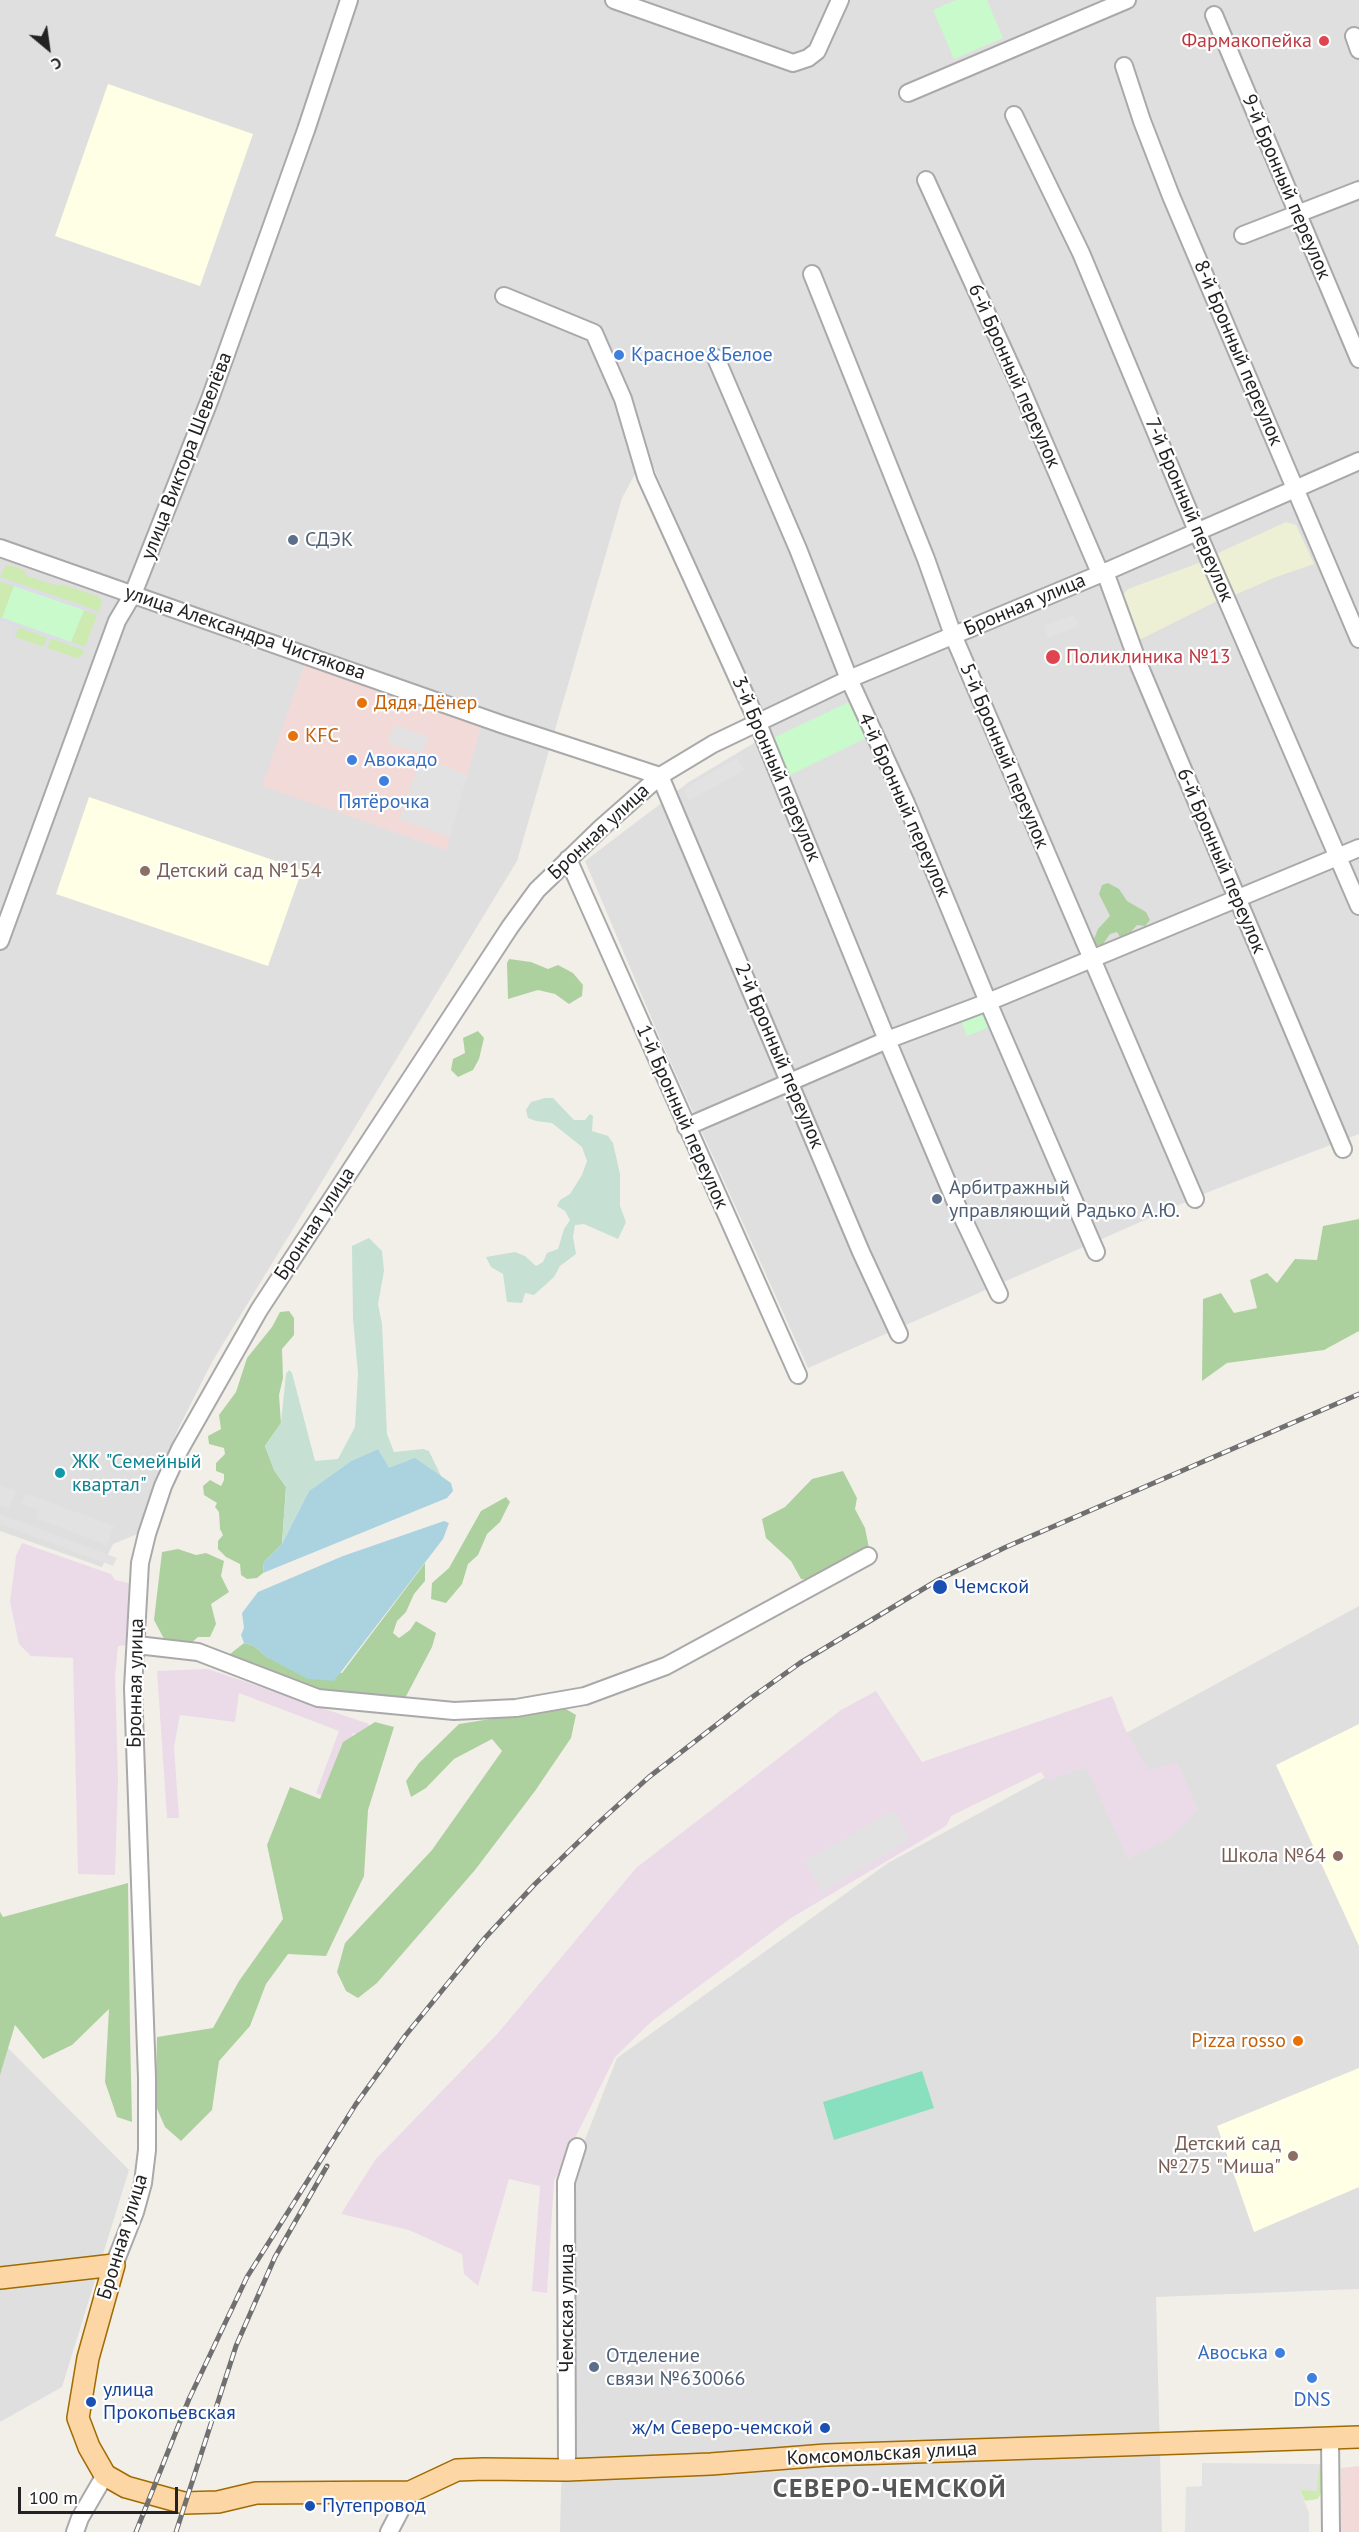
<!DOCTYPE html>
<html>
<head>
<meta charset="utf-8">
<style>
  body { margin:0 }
  #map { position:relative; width:1359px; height:2532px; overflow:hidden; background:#f2efe9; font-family:"PT Sans",sans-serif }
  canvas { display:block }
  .north { position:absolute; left:18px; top:18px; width:60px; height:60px; -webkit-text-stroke:4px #fff; paint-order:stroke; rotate:151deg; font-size:16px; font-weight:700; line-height:24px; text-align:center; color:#222 }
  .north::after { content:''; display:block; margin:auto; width:21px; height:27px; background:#222; clip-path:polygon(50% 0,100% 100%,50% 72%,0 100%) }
  .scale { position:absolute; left:18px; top:2487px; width:160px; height:27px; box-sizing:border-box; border:3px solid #222; border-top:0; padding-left:8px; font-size:18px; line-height:21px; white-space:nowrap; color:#222; -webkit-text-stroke:4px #fff; paint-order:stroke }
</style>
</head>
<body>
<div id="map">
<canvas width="1359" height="2532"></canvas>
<div class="north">С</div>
<div class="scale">100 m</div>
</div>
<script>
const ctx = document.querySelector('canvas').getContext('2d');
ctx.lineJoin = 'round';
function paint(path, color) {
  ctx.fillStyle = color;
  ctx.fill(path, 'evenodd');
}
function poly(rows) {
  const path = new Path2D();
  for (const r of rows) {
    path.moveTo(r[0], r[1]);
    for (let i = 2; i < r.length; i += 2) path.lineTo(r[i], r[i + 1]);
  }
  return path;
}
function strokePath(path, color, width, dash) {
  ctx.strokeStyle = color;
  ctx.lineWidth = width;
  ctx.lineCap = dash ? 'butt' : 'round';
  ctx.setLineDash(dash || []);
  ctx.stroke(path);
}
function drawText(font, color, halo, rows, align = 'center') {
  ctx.font = font + ' "PT Sans",sans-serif';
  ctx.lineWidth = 4.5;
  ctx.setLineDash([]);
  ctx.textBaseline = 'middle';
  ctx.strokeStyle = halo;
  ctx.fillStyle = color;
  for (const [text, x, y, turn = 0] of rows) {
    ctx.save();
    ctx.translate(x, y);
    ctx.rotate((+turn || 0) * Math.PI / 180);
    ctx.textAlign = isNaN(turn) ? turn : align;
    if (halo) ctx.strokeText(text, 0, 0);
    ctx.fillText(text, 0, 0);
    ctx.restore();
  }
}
const residential = poly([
  [0,0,1359,0,1359,1134,1211,1191,808,1368,662,1043,585,861,689,782,769,734,647,452,622,498,517,861,212,1362,177,1431,140,1533,113,1544,102,1567,0,1531],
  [1359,1606,1359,2289,1156,2297,1162,2532,560,2532,569,2180,617,2058,888,1863],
  [7,2047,129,2170,62,2387,0,2422,0,2074]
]);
const commercial = poly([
  [307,657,484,717,446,850,262,786],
  [1359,2466,1359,2532,1341,2532,1341,2468]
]);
const industrial = poly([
  [22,1543,111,1574,115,1580,133,1584,128,1645,118,1646,115,1675,118,1780,115,1875,78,1874,73,1658,31,1656,19,1644,10,1602,16,1556],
  [208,1669,369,1724,367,1737,353,1733,328,1799,316,1793,339,1731,239,1693,235,1722,180,1715,174,1747,179,1818,167,1818,157,1671],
  [876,1691,922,1762,1112,1696,1126,1731,1149,1770,1177,1762,1198,1810,1170,1838,1128,1859,1086,1767,1047,1781,1041,1772,951,1816,946,1826,791,1918,652,2021,615,2057,554,2181,547,2293,532,2291,540,2186,509,2179,478,2286,464,2274,462,2254,409,2230,341,2214,375,2160,498,2033,636,1868,841,1710]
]);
const education = poly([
  [108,84,253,134,200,286,55,236],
  [89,797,302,870,268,966,56,894],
  [1359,1724,1359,1946,1276,1765],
  [1359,2068,1359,2187,1254,2232,1217,2126]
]);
const farmland = poly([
  [1286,522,1296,525,1314,564,1276,577,1232,596,1214,555],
  [1199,563,1204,567,1219,600,1137,641,1120,598,1128,589]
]);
const grass = poly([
  [6,565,16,567,25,571,25,575,41,581,60,586,62,584,97,596,102,600,99,612,0,577],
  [0,581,14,586,2,618,0,617],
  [84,610,97,615,85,647,71,642],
  [18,627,47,637,44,647,15,637],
  [50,638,84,650,83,654,77,658,47,648],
  [1319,2464,1325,2468,1322,2491,1318,2499,1305,2501,1300,2490,1316,2490]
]);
const forest = poly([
  [1108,883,1119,889,1127,901,1146,912,1150,920,1145,926,1137,925,1131,932,1120,937,1117,932,1110,934,1103,944,1096,946,1094,939,1098,929,1110,916,1099,894,1102,885],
  [509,959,531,962,548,969,558,965,573,973,583,985,582,996,569,1004,555,994,538,990,508,999,507,963],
  [478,1031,484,1038,479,1059,473,1070,458,1077,451,1070,453,1059,465,1053,463,1038],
  [1359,1219,1359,1331,1324,1350,1227,1363,1202,1381,1203,1299,1221,1293,1234,1313,1257,1308,1250,1280,1267,1273,1277,1283,1295,1259,1317,1260,1323,1226],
  [289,1311,294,1318,294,1335,282,1349,283,1378,279,1395,281,1423,265,1446,274,1470,286,1487,282,1544,264,1562,263,1573,257,1578,247,1579,241,1575,240,1564,226,1557,218,1549,218,1541,223,1535,220,1529,219,1512,215,1507,217,1503,204,1495,203,1486,210,1480,221,1486,224,1480,224,1474,216,1471,216,1463,225,1454,224,1448,209,1444,208,1436,221,1429,219,1415,236,1392,247,1358,272,1327,280,1312],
  [843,1471,857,1498,855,1509,865,1528,869,1548,820,1581,801,1579,791,1561,766,1538,762,1519,785,1507,812,1479],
  [506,1497,510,1502,500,1522,487,1534,478,1555,468,1564,462,1584,446,1603,431,1599,432,1583,449,1568,481,1511],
  [178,1549,196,1555,206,1553,224,1561,221,1576,229,1592,211,1604,216,1624,210,1637,198,1637,190,1644,175,1646,163,1637,154,1620,162,1552],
  [425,1563,425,1581,414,1594,406,1612,397,1621,393,1633,399,1638,410,1630,416,1621,436,1633,432,1647,403,1702,326,1692,235,1664,230,1654,244,1643,254,1646,268,1658,342,1673],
  [556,1703,576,1715,571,1738,535,1791,475,1870,377,1983,358,1998,346,1991,337,1972,345,1943,432,1850,502,1751,492,1739,454,1759,426,1788,411,1797,406,1781,419,1763,459,1724,534,1712],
  [375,1722,394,1727,368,1810,364,1876,326,1956,288,1954,266,1984,250,2026,219,2061,212,2110,181,2141,165,2127,155,2104,157,2037,213,2028,239,1981,283,1919,267,1845,290,1787,320,1799,343,1742],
  [128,1883,130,2030,132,2122,117,2117,105,2082,109,2009,72,2045,43,2059,15,2025,0,2075,0,1912,3,1917]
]);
const wetland = poly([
  [545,1098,553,1098,574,1120,585,1120,590,1114,593,1116,592,1131,608,1136,613,1143,620,1174,620,1206,626,1222,618,1239,584,1224,575,1225,573,1237,576,1254,560,1266,554,1277,534,1295,525,1293,522,1303,507,1302,503,1274,491,1267,486,1257,515,1252,525,1256,536,1266,543,1262,547,1253,558,1249,564,1229,570,1220,565,1211,557,1206,560,1200,570,1194,582,1175,587,1161,582,1147,552,1123,536,1121,528,1118,526,1110,531,1102],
  [369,1238,382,1251,384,1271,378,1304,382,1324,387,1434,394,1452,423,1449,429,1451,442,1478,415,1459,389,1469,378,1449,351,1461,309,1491,282,1544,286,1487,274,1470,265,1446,281,1423,286,1374,289,1370,292,1373,315,1461,338,1459,355,1427,358,1373,353,1319,352,1246]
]);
const park = poly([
  [956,0,987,0,1003,38,954,59,933,10],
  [14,586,84,610,71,642,2,618],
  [853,700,870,736,784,778,769,740],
  [984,1007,992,1026,967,1036,959,1016]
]);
const pitch = poly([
  [922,2071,934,2108,834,2140,823,2102]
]);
const parking = poly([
  [1074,615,1079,626,1048,638,1044,626],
  [394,725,428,737,422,754,388,742],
  [422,757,467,775,450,837,399,819],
  [737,758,744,770,689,801,683,789],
  [0,1485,16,1491,9,1509,0,1506],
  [25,1493,114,1526,107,1545,36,1518,39,1510,21,1503],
  [0,1514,117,1558,113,1566,0,1524],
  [894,1810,910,1840,822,1892,805,1861],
  [1202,2463,1319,2464,1317,2491,1300,2490,1309,2513,1309,2532,1185,2532,1186,2487,1202,2486]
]);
const plaza = poly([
  [0,577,75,603,99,612,97,615,81,609,0,581],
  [0,617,85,647,84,650,51,638,47,648,44,647,47,637,19,627,15,637,12,636,14,626,0,621]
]);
const water = poly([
  [378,1449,389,1468,415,1458,451,1483,453,1491,447,1498,263,1573,264,1562,282,1544,309,1491,351,1461],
  [444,1521,449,1523,443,1539,334,1681,308,1679,268,1658,254,1646,244,1643,241,1635,244,1628,242,1613,258,1592,343,1556]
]);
const minor = poly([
  [614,0,793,63,808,58,817,51,840,0],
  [1214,15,1359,359],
  [1354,36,1359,50],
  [1124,66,1142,121,1171,196,1359,639],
  [908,93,1127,0],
  [1014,115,1081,253,1197,531,1359,906],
  [926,180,1019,384,1100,573],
  [1243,235,1359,190],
  [812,274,926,559,953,635,1195,1199],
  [504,296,594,333,623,399,646,477,757,721,887,1040,959,1210,999,1294],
  [716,358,798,549,849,679,906,803,988,1002,1096,1252],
  [0,548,504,725,660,776],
  [1105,572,1139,665,1343,1149],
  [660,776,861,1252,899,1334],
  [568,859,798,1375],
  [0,941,117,621,133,594,210,399,306,130,349,0],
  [686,1127,887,1040,988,1002,1359,848],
  [137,1645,198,1652,318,1698,454,1711,516,1708,585,1696,666,1666,868,1556],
  [114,2265,135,2212,143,2183,147,2150,147,2078,133,1688,140,1563,147,1534,163,1486,180,1449,259,1310,510,927,537,890,601,828,660,776,713,744,849,679,1105,572,1359,461],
  [1330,2438,1331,2532],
  [567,2470,566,2182,577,2147],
  [75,2532,80,2518,105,2475],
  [389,2532,410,2492]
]);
const major = poly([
  [0,2278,114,2265,88,2358,78,2418,89,2447,105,2475,126,2487,184,2503,218,2502,256,2493,410,2492,457,2470,484,2469,567,2470,711,2464,826,2455,1359,2437]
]);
const rail = poly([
  [136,2532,189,2399,247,2277,356,2104,405,2036,484,1939,535,1884,595,1826,649,1777,751,1698,800,1663,938,1580,1006,1547,1359,1394],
  [176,2532,236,2346,275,2257,327,2166]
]);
const markers = [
  [1324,41,6,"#e0444e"],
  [619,355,6,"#3f7fe0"],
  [293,540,6,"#5c6f8a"],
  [1053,657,8,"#e0444e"],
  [362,703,6,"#e8710a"],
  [293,736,6,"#e8710a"],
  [352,760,6,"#3f7fe0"],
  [384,781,6,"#3f7fe0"],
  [145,871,6,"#8d6e63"],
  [937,1199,6,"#5c6f8a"],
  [60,1473,6,"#0f9aa8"],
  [940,1587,8,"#1a4fb4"],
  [1338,1856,6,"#8d6e63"],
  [1298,2041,6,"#e8710a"],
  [1293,2156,6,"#8d6e63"],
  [1280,2353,6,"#3f7fe0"],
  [594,2367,6,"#5c6f8a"],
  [1312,2378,6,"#3f7fe0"],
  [91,2402,6,"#1a4fb4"],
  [825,2428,6,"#1a4fb4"],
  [310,2506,6,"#1a4fb4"]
];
const healthNames = [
  ["Фармакопейка",1312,41],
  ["Поликлиника №13",1066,657,"left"]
];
const streetNames = [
  ["9-й Бронный переулок",1286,187,67],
  ["8-й Бронный переулок",1238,353,67],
  ["6-й Бронный переулок",1014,376,66],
  ["улица Виктора Шевелёва",187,456,-69],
  ["7-й Бронный переулок",1189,510,67],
  ["Бронная улица",1025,605,-23],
  ["улица Александра Чистякова",245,633,19],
  ["5-й Бронный переулок",1004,756,67],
  ["3-й Бронный переулок",776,769,67],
  ["4-й Бронный переулок",904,805,66],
  ["Бронная улица",599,832,-43],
  ["6-й Бронный переулок",1221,861,67],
  ["2-й Бронный переулок",779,1056,67],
  ["1-й Бронный переулок",682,1117,66],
  ["Бронная улица",315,1224,-57],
  ["Бронная улица",136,1683,-89],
  ["Бронная улица",123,2237,-73],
  ["Чемская улица",567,2308,-90],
  ["Комсомольская улица",882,2454,-3]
];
const shopNames = [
  ["Красное&Белое",631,355],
  ["Авокадо",364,760],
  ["Пятёрочка",384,802,"center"],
  ["Авоська",1268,2353,"right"],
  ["DNS",1312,2400,"center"]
];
const serviceNames = [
  ["СДЭК",305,540],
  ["Арбитражный",949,1188],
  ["управляющий Радько А.Ю.",949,1211],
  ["Отделение",606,2356],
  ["связи №630066",606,2379]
];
const foodNames = [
  ["Дядя Дёнер",374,703],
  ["KFC",305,736],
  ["Pizza rosso",1286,2041,"right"]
];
const educationNames = [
  ["Детский сад №154",157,871,"left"],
  ["Школа №64",1326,1856],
  ["Детский сад",1281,2144],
  ["№275 \"Миша\"",1281,2167]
];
const cultureNames = [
  ["ЖК \"Семейный",72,1462],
  ["квартал\"",72,1485]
];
const transitNames = [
  ["Чемской",954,1587],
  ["улица",103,2390],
  ["Прокопьевская",103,2413],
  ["ж/м Северо-чемской",813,2428,"right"],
  ["Путепровод",322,2506]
];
const districtNames = [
  ["СЕВЕРО-ЧЕМСКОЙ",890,2490]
];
paint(residential, '#e0dfdf');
paint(commercial, '#f2dad9');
paint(industrial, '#ebdbe8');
paint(education, '#ffffe5');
paint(farmland, '#eef0d5');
paint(grass, '#cdebb0');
paint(forest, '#add19e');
paint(wetland, '#c6e0d4');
paint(park, '#c8facc');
paint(pitch, '#88e0be');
paint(parking, '#e2e2e2');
paint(plaza, '#dddde8');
paint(water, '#aad3df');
strokePath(minor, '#a9a9a9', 20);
strokePath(major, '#a06b00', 24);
strokePath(minor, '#fff', 16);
strokePath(major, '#fcd6a4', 21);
strokePath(rail, '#707070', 5);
strokePath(rail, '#fff', 3, [9]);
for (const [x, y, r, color] of markers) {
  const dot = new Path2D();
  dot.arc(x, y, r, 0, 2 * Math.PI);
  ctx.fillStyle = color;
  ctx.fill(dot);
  strokePath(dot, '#fff', 2);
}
drawText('20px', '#be3a42', '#fff', healthNames, 'right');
drawText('20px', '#222', '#fff', streetNames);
drawText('20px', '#366cbe', '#fff', shopNames, 'left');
drawText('20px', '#4e5e75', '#fff', serviceNames, 'left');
drawText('20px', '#c56008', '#fff', foodNames, 'left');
drawText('20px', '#785e54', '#fff', educationNames, 'right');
drawText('20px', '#0d838f', '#fff', cultureNames, 'left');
drawText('20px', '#164399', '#fff', transitNames, 'left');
ctx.letterSpacing = '1.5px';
drawText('bold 26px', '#555', '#fff', districtNames);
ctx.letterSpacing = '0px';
</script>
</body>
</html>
